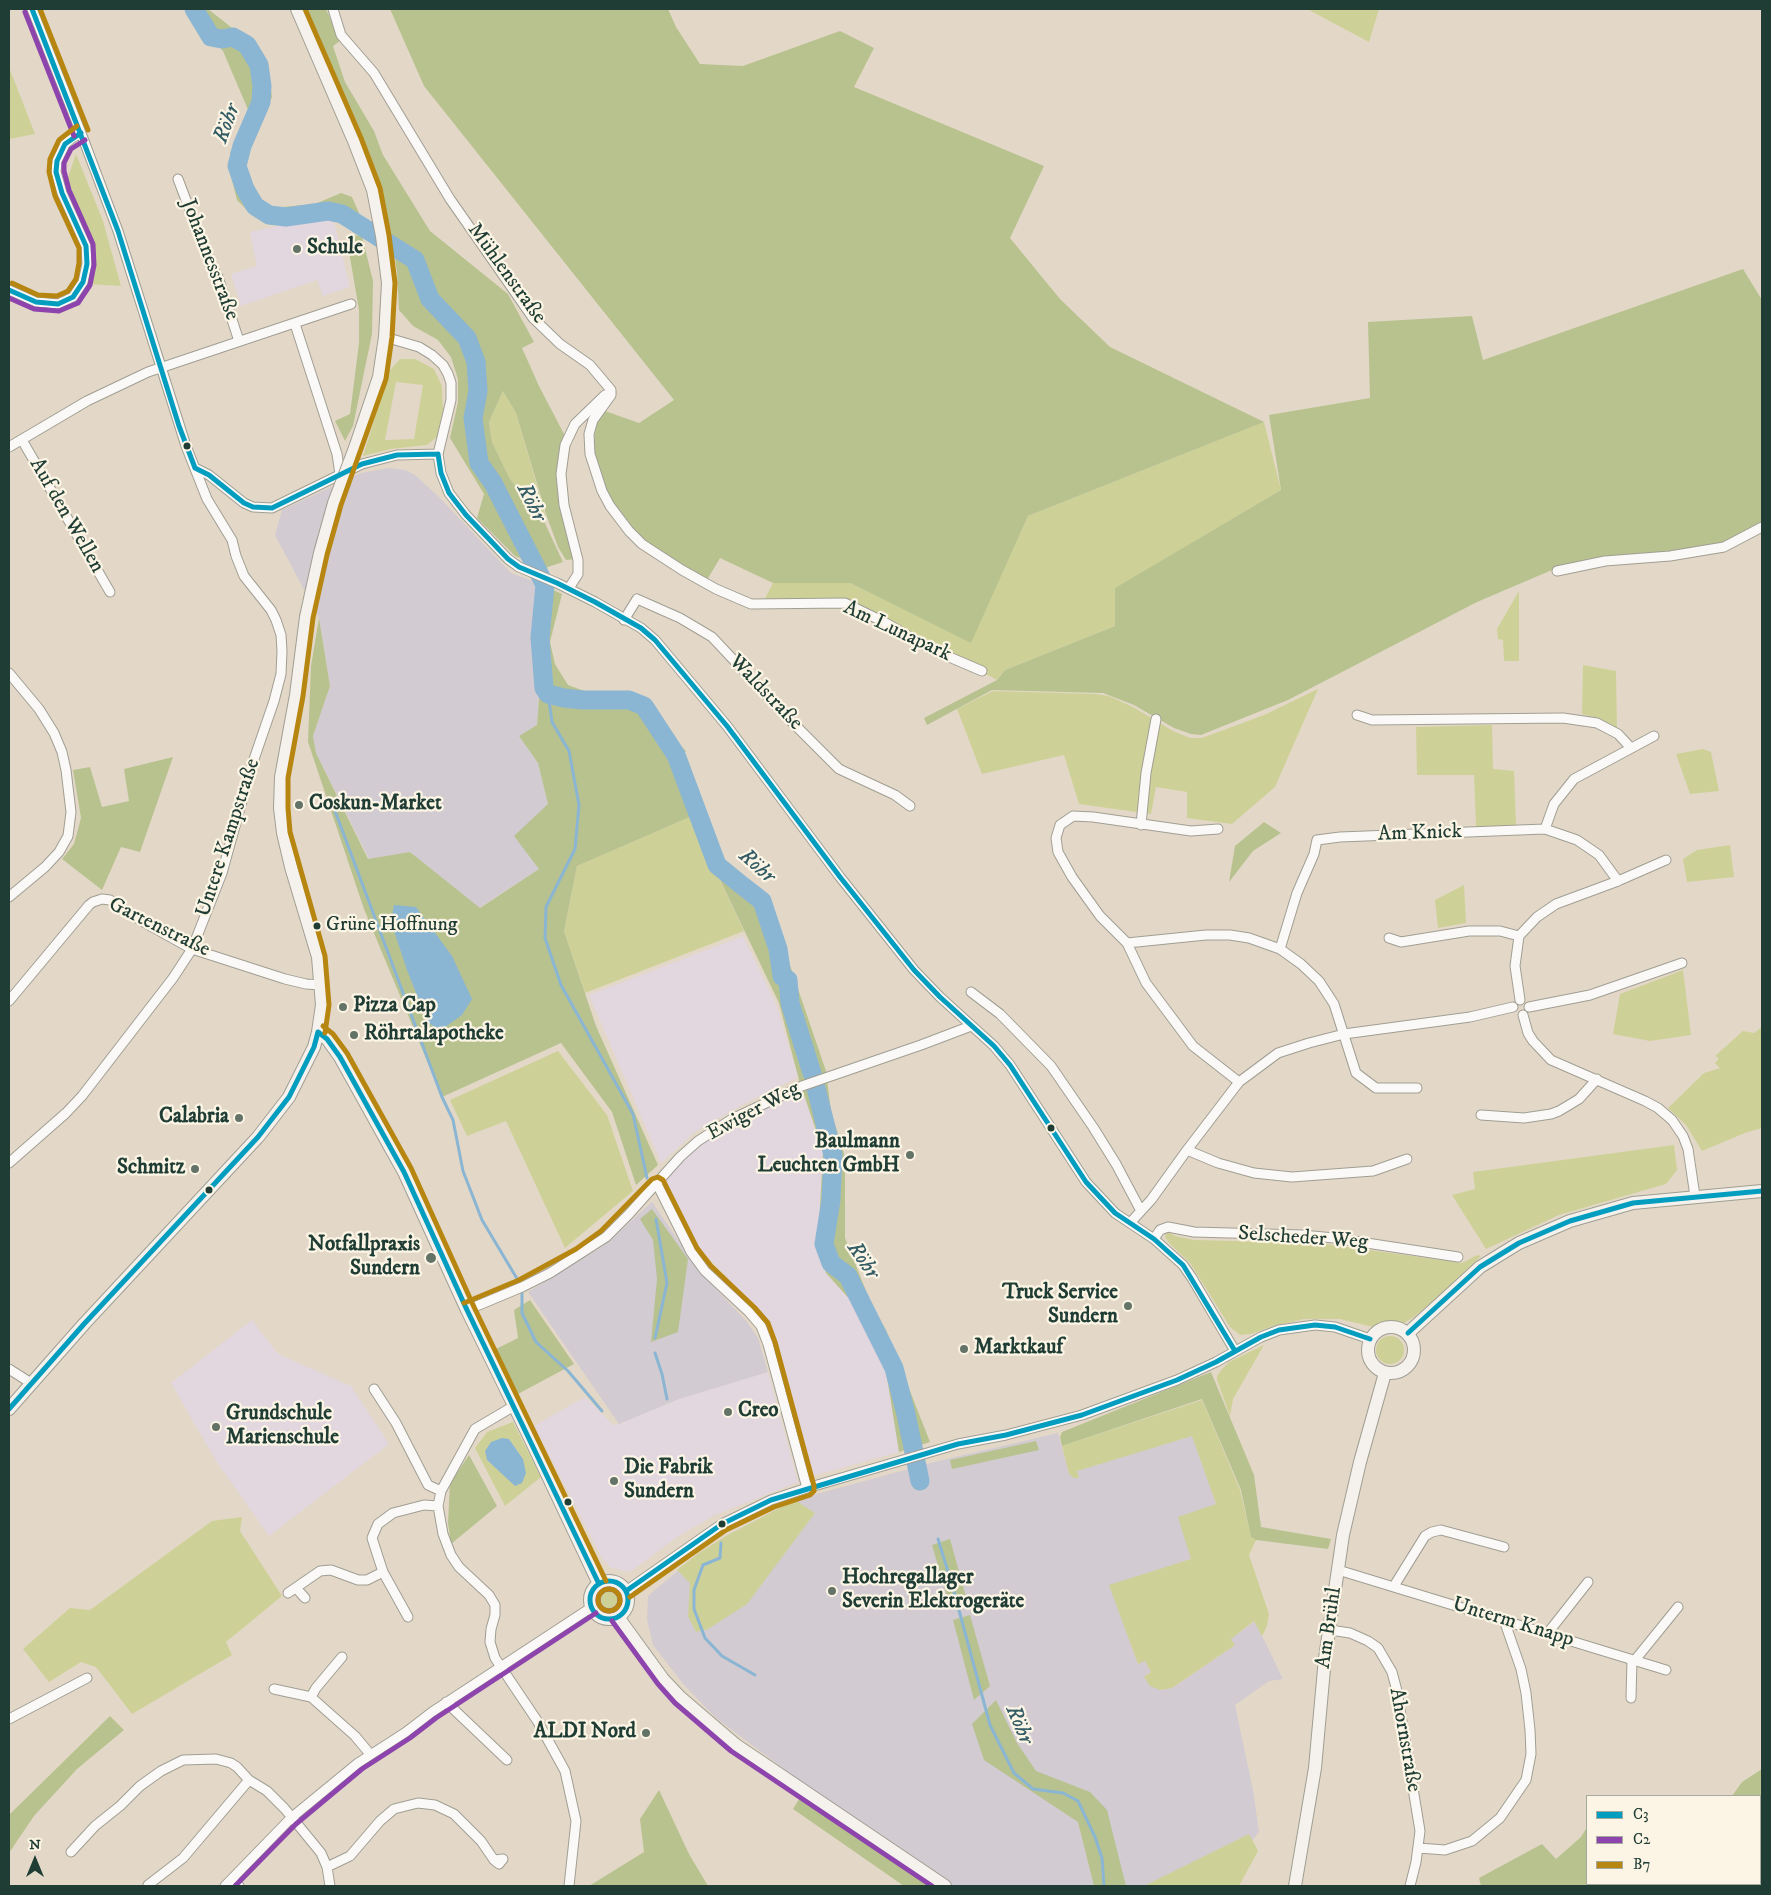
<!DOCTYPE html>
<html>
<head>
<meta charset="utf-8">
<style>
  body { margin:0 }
  #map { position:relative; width:1771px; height:1895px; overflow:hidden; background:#e3d8c7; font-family:"IM FELL DW Pica",serif }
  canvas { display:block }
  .frame { position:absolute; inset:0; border:10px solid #1f3d34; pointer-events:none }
  .legend { position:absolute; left:1586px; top:1795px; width:175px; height:90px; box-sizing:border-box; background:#fcf5e5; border:1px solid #a4ab9e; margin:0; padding:6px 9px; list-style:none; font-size:15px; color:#1f3d34 }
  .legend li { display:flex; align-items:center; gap:10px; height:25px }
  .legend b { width:25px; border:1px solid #a4ab9e }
  .north { position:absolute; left:10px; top:1835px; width:50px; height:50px; -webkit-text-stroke:4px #fcf5e5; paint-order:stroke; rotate:0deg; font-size:14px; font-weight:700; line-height:20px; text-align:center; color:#1f3d34 }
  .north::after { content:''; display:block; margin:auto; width:18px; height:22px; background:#1f3d34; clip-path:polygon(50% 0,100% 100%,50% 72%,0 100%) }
</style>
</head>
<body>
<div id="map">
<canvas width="1771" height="1895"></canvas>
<div class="frame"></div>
<ul class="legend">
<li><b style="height:6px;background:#039ebf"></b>C3</li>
<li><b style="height:6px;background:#8e44ad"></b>C2</li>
<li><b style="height:6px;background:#b68610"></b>B7</li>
</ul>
<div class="north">N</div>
</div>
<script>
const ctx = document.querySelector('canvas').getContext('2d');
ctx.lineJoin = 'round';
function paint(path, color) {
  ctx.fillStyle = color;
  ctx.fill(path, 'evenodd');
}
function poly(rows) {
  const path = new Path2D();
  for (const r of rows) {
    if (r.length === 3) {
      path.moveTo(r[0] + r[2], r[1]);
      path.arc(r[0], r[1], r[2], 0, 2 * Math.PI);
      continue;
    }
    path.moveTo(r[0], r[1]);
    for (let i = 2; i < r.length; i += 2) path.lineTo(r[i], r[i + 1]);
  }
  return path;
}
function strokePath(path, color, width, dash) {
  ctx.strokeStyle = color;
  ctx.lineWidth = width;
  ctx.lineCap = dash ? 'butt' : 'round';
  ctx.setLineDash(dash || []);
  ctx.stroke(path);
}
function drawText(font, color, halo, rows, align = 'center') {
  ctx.font = font + ' "IM FELL DW Pica",serif';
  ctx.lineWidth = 4.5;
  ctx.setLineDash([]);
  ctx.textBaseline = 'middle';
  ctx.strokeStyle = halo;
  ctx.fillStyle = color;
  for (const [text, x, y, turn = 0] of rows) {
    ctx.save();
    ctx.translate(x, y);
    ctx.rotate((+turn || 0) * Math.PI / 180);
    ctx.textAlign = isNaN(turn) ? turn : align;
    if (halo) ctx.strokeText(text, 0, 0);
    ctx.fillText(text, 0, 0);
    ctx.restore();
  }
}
const built = poly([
  [332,214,350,287,323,296,317,280,241,306,231,274,257,266,250,232],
  [743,936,776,1004,798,1077,744,1104,695,1132,661,1163,589,995],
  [802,1090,823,1152,818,1245,826,1273,870,1322,885,1365,899,1452,809,1477,779,1348,759,1310,698,1247,676,1213,666,1177,703,1141,754,1113],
  [252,1320,278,1354,351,1386,389,1444,269,1536,216,1461,171,1383],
  [768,1372,798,1482,713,1516,677,1537,630,1572,611,1568,602,1558,534,1426,585,1397,613,1425,619,1424,679,1399]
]);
const industrial = poly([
  [389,468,405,470,415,475,438,496,511,573,541,584,540,684,537,725,519,736,538,763,548,804,539,869,479,908,410,852,369,859,316,753,313,736,330,686,319,618,275,535,282,510,361,473],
  [652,1202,700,1272,747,1322,758,1338,768,1372,679,1399,619,1424,528,1292,603,1246],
  [1058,1433,1069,1473,1193,1435,1216,1504,1191,1559,1110,1586,1138,1664,1145,1660,1151,1672,1144,1677,1160,1690,1172,1688,1235,1645,1230,1639,1255,1621,1283,1679,1269,1681,1235,1705,1253,1790,1259,1832,1252,1841,1161,1886,953,1886,792,1775,716,1718,684,1685,653,1645,647,1620,648,1596,699,1553,726,1536,795,1500,934,1462]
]);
const green = poly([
  [1307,9,1379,9,1369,42],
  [9,67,35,134,9,139],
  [76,154,103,221,121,286,87,284,91,260,84,223,66,183],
  [400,359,415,359,434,369,442,386,443,409,437,437,427,445,391,449,363,456,390,370],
  [396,382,423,385,414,439,385,440],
  [503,391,516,413,546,517,543,519,510,479,492,442,489,422],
  [1264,422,1281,490,1116,588,1115,626,1005,670,997,680,848,601,763,602,773,583,850,583,970,642,1028,516],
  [1519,591,1519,661,1504,661,1503,640,1498,639,1497,629],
  [1583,665,1616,671,1617,730,1598,718,1582,714],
  [1318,689,1275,787,1232,824,1187,818,1187,792,1156,787,1151,814,1079,804,1064,755,982,774,957,709,993,691,1096,694,1109,696,1133,707,1173,731,1190,738,1202,738,1264,715],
  [1492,725,1493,769,1514,771,1516,826,1476,827,1474,775,1417,775,1416,727],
  [1703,749,1711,752,1719,791,1690,794,1676,754],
  [690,817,744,931,585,993,564,931,577,866],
  [1730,845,1734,877,1687,882,1683,859,1697,850],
  [1464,885,1466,923,1438,928,1435,900],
  [1683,970,1691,1035,1650,1041,1613,1034,1620,994],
  [1762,1027,1762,1128,1745,1133,1702,1151,1686,1125,1668,1108,1704,1073,1720,1068,1715,1063,1719,1058,1715,1056,1743,1031,1754,1033],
  [558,1051,607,1115,633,1191,565,1248,506,1121,467,1136,450,1100],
  [1674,1145,1677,1170,1666,1184,1559,1215,1486,1249,1452,1195,1475,1189,1473,1172],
  [1166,1233,1170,1233,1175,1236,1194,1240,1319,1243,1462,1263,1477,1255,1481,1256,1440,1295,1414,1317,1404,1323,1386,1323,1373,1327,1340,1319,1304,1319,1273,1326,1251,1334,1240,1335,1230,1327,1190,1263,1169,1243,1165,1237],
  [1390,1350,14],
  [1264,1345,1233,1399,1230,1416,1217,1380,1217,1376,1222,1369,1229,1362],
  [1202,1400,1240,1490,1251,1537,1256,1540,1249,1555,1269,1614,1267,1626,1262,1636,1254,1621,1231,1639,1235,1645,1172,1688,1160,1690,1150,1686,1144,1677,1151,1672,1145,1661,1138,1664,1109,1585,1191,1559,1178,1517,1216,1504,1192,1436,1077,1471,1079,1478,1074,1478,1069,1474,1062,1446],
  [513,1422,541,1477,505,1506,475,1448,487,1432],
  [509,1439,523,1459,499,1470,487,1460],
  [795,1500,815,1513,747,1604,708,1629,696,1632,688,1616,690,1583,677,1570,699,1553,726,1536],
  [242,1517,240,1531,282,1596,226,1642,232,1655,132,1714,96,1667,81,1662,49,1682,23,1649,70,1608,90,1610,212,1521],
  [609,1599,11],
  [1249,1834,1258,1851,1239,1886,1144,1886]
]);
const forest = poly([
  [185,9,208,9,255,46,269,75,272,97,246,156,245,176,253,196,271,208,315,204,341,193,352,197,359,213,358,220,341,211,327,208,273,222,252,215,237,200,230,172,230,153,249,112,223,51],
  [305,9,326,9,340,41,333,46,345,82,374,131,383,155,430,231,508,294,534,342,522,348,539,386,564,434,559,476,575,559,566,560,558,547,547,517,516,413,503,391,489,422,492,442,510,479,543,519,563,562,545,568,515,556,477,518,484,494,450,438,458,402,458,379,451,357,438,340,413,326,399,310,397,272,392,237,379,186,361,137,318,44],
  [390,9,668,9,676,27,700,64,743,66,840,31,874,48,854,87,1044,166,1010,238,1060,299,1110,347,1264,422,1028,516,971,643,850,583,773,583,720,558,707,580,648,544,626,520,603,489,593,450,596,424,605,411,639,423,674,400,424,86],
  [352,235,362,236,373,281,372,334,353,426,345,441,335,421,350,414,359,343,359,310,347,240],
  [1743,269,1762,300,1762,524,1722,543,1670,553,1601,560,1552,570,1477,602,1288,700,1201,735,1191,734,1174,728,1134,705,1103,693,992,690,927,725,924,718,997,680,1005,670,1115,626,1115,588,1281,490,1269,415,1370,398,1368,322,1472,316,1483,360],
  [541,584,562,594,550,642,555,664,568,685,595,695,639,706,686,751,681,759,722,860,766,895,826,1071,831,1111,845,1157,845,1238,872,1306,886,1330,930,1442,899,1452,885,1365,870,1322,826,1273,818,1245,823,1151,799,1080,779,1003,690,817,577,866,564,931,596,1026,658,1165,636,1185,612,1112,561,1043,442,1097,364,909,308,742,311,666,319,618,330,686,313,736,316,753,368,859,410,852,480,908,539,869,514,836,548,804,538,763,519,736,537,725,540,684],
  [173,757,140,852,121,847,102,890,62,859,74,844,81,818,73,770,90,767,102,807,129,801,124,769],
  [1264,822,1281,833,1253,851,1229,882,1235,846],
  [652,1209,688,1259,678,1332,651,1342,657,1279,653,1240,640,1219],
  [530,1300,574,1364,516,1395,494,1350,518,1338,514,1310],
  [1211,1372,1254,1475,1261,1527,1331,1539,1328,1549,1256,1540,1251,1537,1241,1490,1202,1399,1062,1446,1060,1437,1062,1432],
  [1036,1441,1039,1450,952,1469,950,1460],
  [469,1455,497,1506,451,1544,448,1523,450,1483],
  [950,1539,967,1601,950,1607,932,1545],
  [970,1615,990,1686,974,1700,953,1620],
  [996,1700,1017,1743,1036,1771,1090,1792,1107,1810,1126,1886,1094,1886,1078,1822,984,1760,972,1724],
  [110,1716,124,1730,77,1769,34,1816,9,1853,9,1815],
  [1762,1769,1762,1886,1757,1884,1760,1884,1760,1796,1732,1796,1742,1782],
  [659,1790,689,1854,708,1886,589,1886,644,1852,640,1819],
  [801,1796,933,1886,904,1886,793,1809],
  [1587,1827,1587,1884,1644,1884,1640,1886,1481,1886,1479,1878,1542,1844,1556,1859,1581,1837]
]);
const water = poly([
  [394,905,416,907,452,956,472,999,462,1015,441,1030,428,1023,407,970,391,922],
  [502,1438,509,1439,523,1459,526,1473,522,1483,515,1486,487,1460,485,1451,491,1442]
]);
const stream = poly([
  [548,694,552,722,569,751,579,805,575,849,546,907,545,938,561,985,633,1114,647,1178],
  [332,803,442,1097,453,1120,463,1171,482,1220,522,1287,522,1313,536,1342,568,1371,602,1411],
  [655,1338,667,1283,656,1219],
  [655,1353,662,1374,667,1399],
  [938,1539,953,1588,990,1725,1014,1773,1033,1789,1063,1793,1078,1801,1095,1837,1102,1858,1104,1886],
  [721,1543,720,1558,703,1565,694,1590,694,1609,705,1638,722,1656,755,1675]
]);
const river = poly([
  [194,9,211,37,222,39,233,37,247,45,259,65,262,86,261,102,242,146,237,166,245,189,255,206,269,215,286,217,328,211,342,214,415,260,430,299,467,338,476,362,478,391,473,418,479,463,493,483,545,585,540,638,544,688,548,694,564,698,583,700,629,700,644,706,676,755,717,865,739,883,762,901,778,949,782,976,788,980,790,1003,812,1073],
  [816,1088,833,1155,831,1200,824,1244,831,1263,848,1276,894,1368,906,1414,920,1481]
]);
const street = poly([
  [333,9,341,35,374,73,450,199,533,318,560,344,590,365,611,390],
  [178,179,211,266,218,277,239,341],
  [9,290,36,302,58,304,73,297,83,282,87,264,86,246,62,193,56,172,57,161,65,144,72,138,81,133],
  [295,324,337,454,340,474],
  [385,337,419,347,432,355,443,365,448,374,451,383,451,400,438,454,441,473,449,493,466,515,508,559,519,567,557,583,595,602,641,628,655,640,727,726,840,877,914,970,940,997,994,1046,1010,1065,1086,1182,1115,1213,1154,1239,1183,1265,1192,1278,1235,1351],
  [611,390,611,395,593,420,589,434,590,454,602,491,610,506,629,531,642,544,682,570,716,589,751,604,845,603,884,622,933,650,982,671],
  [22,440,110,592],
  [9,447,87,401,148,372,351,304],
  [195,468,209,475,244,503,253,507,272,508,362,464,397,455,438,454],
  [1557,571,1605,561,1670,556,1724,547,1762,527],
  [569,588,578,574,578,560,564,505,561,474,565,445,575,424,605,395],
  [624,620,637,599,680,618,712,637,788,718,839,769,895,795,910,806],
  [9,673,39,709,54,733,62,752,66,770,71,812,68,836,59,852,45,867,9,897],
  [1357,715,1372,720,1563,718,1597,723,1618,734,1631,748],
  [1141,825,1146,773,1156,719],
  [1218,829,1191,831,1093,817,1073,816,1060,825,1056,838,1058,852,1072,877,1100,916,1127,943,1146,983,1193,1046,1239,1082],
  [1545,829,1554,804,1574,779,1654,736],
  [1389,938,1401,942,1469,931,1500,931,1519,936],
  [1127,943,1206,935,1230,935,1249,938,1280,949,1301,964,1319,981,1334,1004,1356,1073,1376,1088,1417,1088],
  [1280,949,1297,893,1314,854,1317,840,1340,837,1545,829,1577,840,1599,855,1618,881],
  [971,992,1000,1014,1051,1066,1093,1127,1116,1164,1141,1211],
  [1520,1000,1515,966,1519,936,1537,917,1556,904,1618,881,1666,860],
  [9,1001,89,905,93,902,102,899,110,900,140,920,192,949,285,979,306,984,322,985],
  [1529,1007,1590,995,1682,963],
  [1523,1015,1528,1033,1533,1041,1551,1060,1645,1101,1658,1108,1672,1120,1683,1136,1688,1149,1695,1196],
  [1481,1115,1524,1118,1551,1114,1559,1111,1579,1099,1597,1079],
  [1187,1150,1218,1163,1254,1173,1292,1177,1373,1171,1407,1159],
  [9,1163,66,1113,82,1096,173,978,192,949,222,873,252,765,274,701,281,674,282,651,281,635,276,620,271,610,244,576,236,556,232,540,207,499,186,446,118,231,81,133,32,9],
  [657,1184,691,1252,705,1271,749,1312,761,1326,768,1344,807,1488],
  [1130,1223,1151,1200,1187,1150,1239,1082,1278,1053,1309,1043,1344,1034,1470,1017,1513,1007],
  [1154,1239,1160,1230,1168,1227,1194,1232,1302,1235,1334,1238,1458,1257],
  [467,1310,522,1287,550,1273,606,1237,629,1214,680,1157,698,1141,732,1119,802,1086,921,1045,971,1026],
  [9,1369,31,1383],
  [374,1389,396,1423,428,1485,441,1491],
  [514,1406,475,1429,441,1491,438,1506,443,1534,451,1555,459,1567,489,1595,495,1605,495,1615,491,1629,490,1642,495,1658,538,1722,565,1771,576,1821,569,1886],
  [1338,1570,1666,1670],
  [1394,1586,1425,1536,1432,1532,1441,1530,1504,1547],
  [296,1588,305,1598],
  [626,1591,722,1524,771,1500,807,1488,958,1444,1006,1435,1082,1415,1177,1380,1216,1362,1261,1337,1279,1330,1315,1325,1335,1327,1370,1339],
  [288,1593,320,1571,331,1570,358,1580,367,1580,383,1572],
  [408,1617,383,1572,372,1538,378,1524,393,1513,424,1505,438,1506],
  [1330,1630,1350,1633,1368,1641,1378,1648,1392,1672,1397,1691,1420,1831,1416,1862,1410,1886],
  [1547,1634,1588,1582],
  [1635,1660,1678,1607],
  [274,1689,311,1697,355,1736,370,1754],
  [311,1697,316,1688,342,1657],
  [1631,1698,1632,1660],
  [446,1702,507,1760],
  [9,1719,87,1678],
  [1418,1848,1445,1850,1472,1841,1500,1818,1526,1780,1531,1754,1530,1730,1526,1693,1521,1669,1504,1620],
  [71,1852,95,1826,120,1806,140,1786,161,1771,183,1760,216,1759,231,1763,237,1767,249,1780,267,1791,285,1809,321,1853,327,1867,330,1886],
  [327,1867,350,1856,380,1821,394,1809,418,1803,435,1805,454,1814,481,1841,494,1860,499,1864,503,1859,494,1860],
  [232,1879,239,1886],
  [1745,1884,1750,1886],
  [148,1885,183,1858,249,1780],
  [225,1886,291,1818,358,1763,406,1732,432,1712,592,1607],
  [1651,1886,1655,1884]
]);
const secondary = poly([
  [297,9,354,141,373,190,382,236,388,283,385,337,379,377,355,448],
  [318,1032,327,1039,340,1057,404,1172,467,1310,529,1436,599,1584],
  [1391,1350,23],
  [1408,1333,1480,1267,1519,1243,1570,1221,1633,1203,1762,1191],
  [9,1409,84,1324,258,1137,289,1097,314,1047,318,1032,322,1005,318,957,291,867,283,833,280,808,281,777,296,695,306,617],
  [609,1600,19],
  [618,1617,663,1679,680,1697,736,1745,945,1886],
  [1295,1886,1315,1768,1325,1658,1343,1535,1360,1462,1385,1373]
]);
const secondaryBridge = poly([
  [306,617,320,553,334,503,355,448]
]);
const bus1 = poly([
  [32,9,118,231,179,426,195,468,209,475,244,503,253,507,272,508,362,464,397,455,438,454],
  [9,290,36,302,58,304,73,297,83,282,87,264,86,246,62,193,56,172,57,161,65,144,81,133],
  [438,454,441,473,449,493,466,515,508,559,519,567,557,583,595,602,641,628,655,640,727,726,840,877,914,970,940,997,994,1046,1010,1065,1086,1182,1115,1213,1154,1239,1183,1265,1235,1351],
  [1408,1333,1480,1267,1519,1243,1570,1221,1633,1203,1762,1191],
  [9,1409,84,1324,258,1137,289,1097,314,1047,318,1032,327,1039,340,1057,404,1172,467,1310,599,1584],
  [609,1600,19],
  [626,1591,722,1524,771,1500,958,1444,1006,1435,1082,1415,1177,1380,1216,1362,1261,1337,1279,1330,1315,1325,1335,1327,1370,1339]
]);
const bus2 = poly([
  [25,12,74,136],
  [9,298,34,309,59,311,78,303,90,285,94,265,93,244,69,190,64,171,64,163,71,149,85,140],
  [609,1600,11],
  [612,1621,658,1684,675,1703,731,1751,932,1886],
  [235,1886,296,1824,362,1769,410,1738,436,1718,596,1613]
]);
const bus3 = poly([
  [40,9,88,130],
  [305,9,361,138,380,188,389,235,395,283,392,337,386,379,341,505,327,555,313,618,303,696,288,778,288,808,290,832,325,956,329,1005,325,1033],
  [12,283,38,295,57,296,68,291,76,279,79,263,79,248,55,196,49,172,50,159,59,140,77,126],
  [323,1026,333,1034,347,1053,411,1168,474,1307,606,1581],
  [464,1303,519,1280,576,1249,601,1231,652,1179,658,1177,663,1180,697,1248,711,1266,754,1307,768,1323,775,1342,814,1486,814,1491,810,1495,774,1507,726,1530,630,1597],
  [609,1600,11]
]);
const markers = [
  [297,249,5,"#647367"],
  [187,446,4.5,"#1f3d34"],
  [299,805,5,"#647367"],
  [317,926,4.5,"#1f3d34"],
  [343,1007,5,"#647367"],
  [354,1035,5,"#647367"],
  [239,1118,5,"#647367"],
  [1051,1128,4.5,"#1f3d34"],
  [910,1155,5,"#647367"],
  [195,1169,5,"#647367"],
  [209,1190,4.5,"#1f3d34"],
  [431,1258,6,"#647367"],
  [1128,1306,5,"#647367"],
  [964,1349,5,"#647367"],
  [728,1412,5,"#647367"],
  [216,1427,5,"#647367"],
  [614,1481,5,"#647367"],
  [568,1502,4.5,"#1f3d34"],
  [722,1524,4.5,"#1f3d34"],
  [832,1591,5,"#647367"],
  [646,1733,5,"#647367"]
];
const busNames = [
  ["Grüne Hoffnung",326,926]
];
const poiNames = [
  ["Schule",307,249],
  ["Coskun-Market",309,805],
  ["Pizza Cap",353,1007],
  ["Röhrtalapotheke",364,1035],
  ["Calabria",229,1118,"right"],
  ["Baulmann",900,1143,"right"],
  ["Leuchten GmbH",900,1167,"right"],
  ["Schmitz",185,1169,"right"],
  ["Notfallpraxis",420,1246,"right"],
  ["Sundern",420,1270,"right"],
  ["Truck Service",1118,1294,"right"],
  ["Sundern",1118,1318,"right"],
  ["Marktkauf",974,1349],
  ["Creo",738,1412],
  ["Grundschule",226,1415],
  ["Marienschule",226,1439],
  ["Die Fabrik",624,1469],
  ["Sundern",624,1493],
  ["Hochregallager",842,1579],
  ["Severin Elektrogeräte",842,1603],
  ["ALDI Nord",636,1733,"right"]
];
const streetNames = [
  ["Johannesstraße",209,260,69],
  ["Mühlenstraße",506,274,54],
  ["Auf den Wellen",66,516,60],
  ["Am Lunapark",897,632,25],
  ["Waldstraße",765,693,46],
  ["Am Knick",1420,834,-2],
  ["Untere Kampstraße",229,838,-72],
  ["Gartenstraße",159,928,26],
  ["Ewiger Weg",754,1112,-28],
  ["Selscheder Weg",1303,1239,4],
  ["Unterm Knapp",1513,1623,17],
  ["Am Brühl",1330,1628,-82],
  ["Ahornstraße",1404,1740,80]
];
const waterNames = [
  ["Röhr",228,124,-70],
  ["Röhr",530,503,63],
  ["Röhr",756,867,41],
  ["Röhr",862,1261,56],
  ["Röhr",1018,1725,67]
];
paint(built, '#e2d6df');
paint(industrial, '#d2cbd1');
paint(green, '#ced197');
paint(forest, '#b8c28f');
paint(water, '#8ab5d3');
strokePath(stream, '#8ab5d3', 3);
strokePath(river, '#8ab5d3', 19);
strokePath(street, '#a09e93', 11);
strokePath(secondary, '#a09e93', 14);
strokePath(street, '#fbf9f7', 9);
strokePath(secondary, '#f5f1ec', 12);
strokePath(secondaryBridge, '#a09e93', 14, []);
strokePath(secondaryBridge, '#f5f1ec', 12);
strokePath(bus1, '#039ebf', 5);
strokePath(bus2, '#8e44ad', 5);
strokePath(bus3, '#b68610', 5);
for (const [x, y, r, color] of markers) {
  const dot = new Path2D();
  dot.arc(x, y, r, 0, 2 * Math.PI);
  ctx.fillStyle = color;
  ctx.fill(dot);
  strokePath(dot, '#fcf5e5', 2);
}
drawText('20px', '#1f3d34', '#fcf5e5', busNames, 'left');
drawText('bold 21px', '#1f3d34', '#fcf5e5', poiNames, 'left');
drawText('21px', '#1f3d34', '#fcf5e5', streetNames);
drawText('italic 22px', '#345c65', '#fcf5e5', waterNames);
</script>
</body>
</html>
